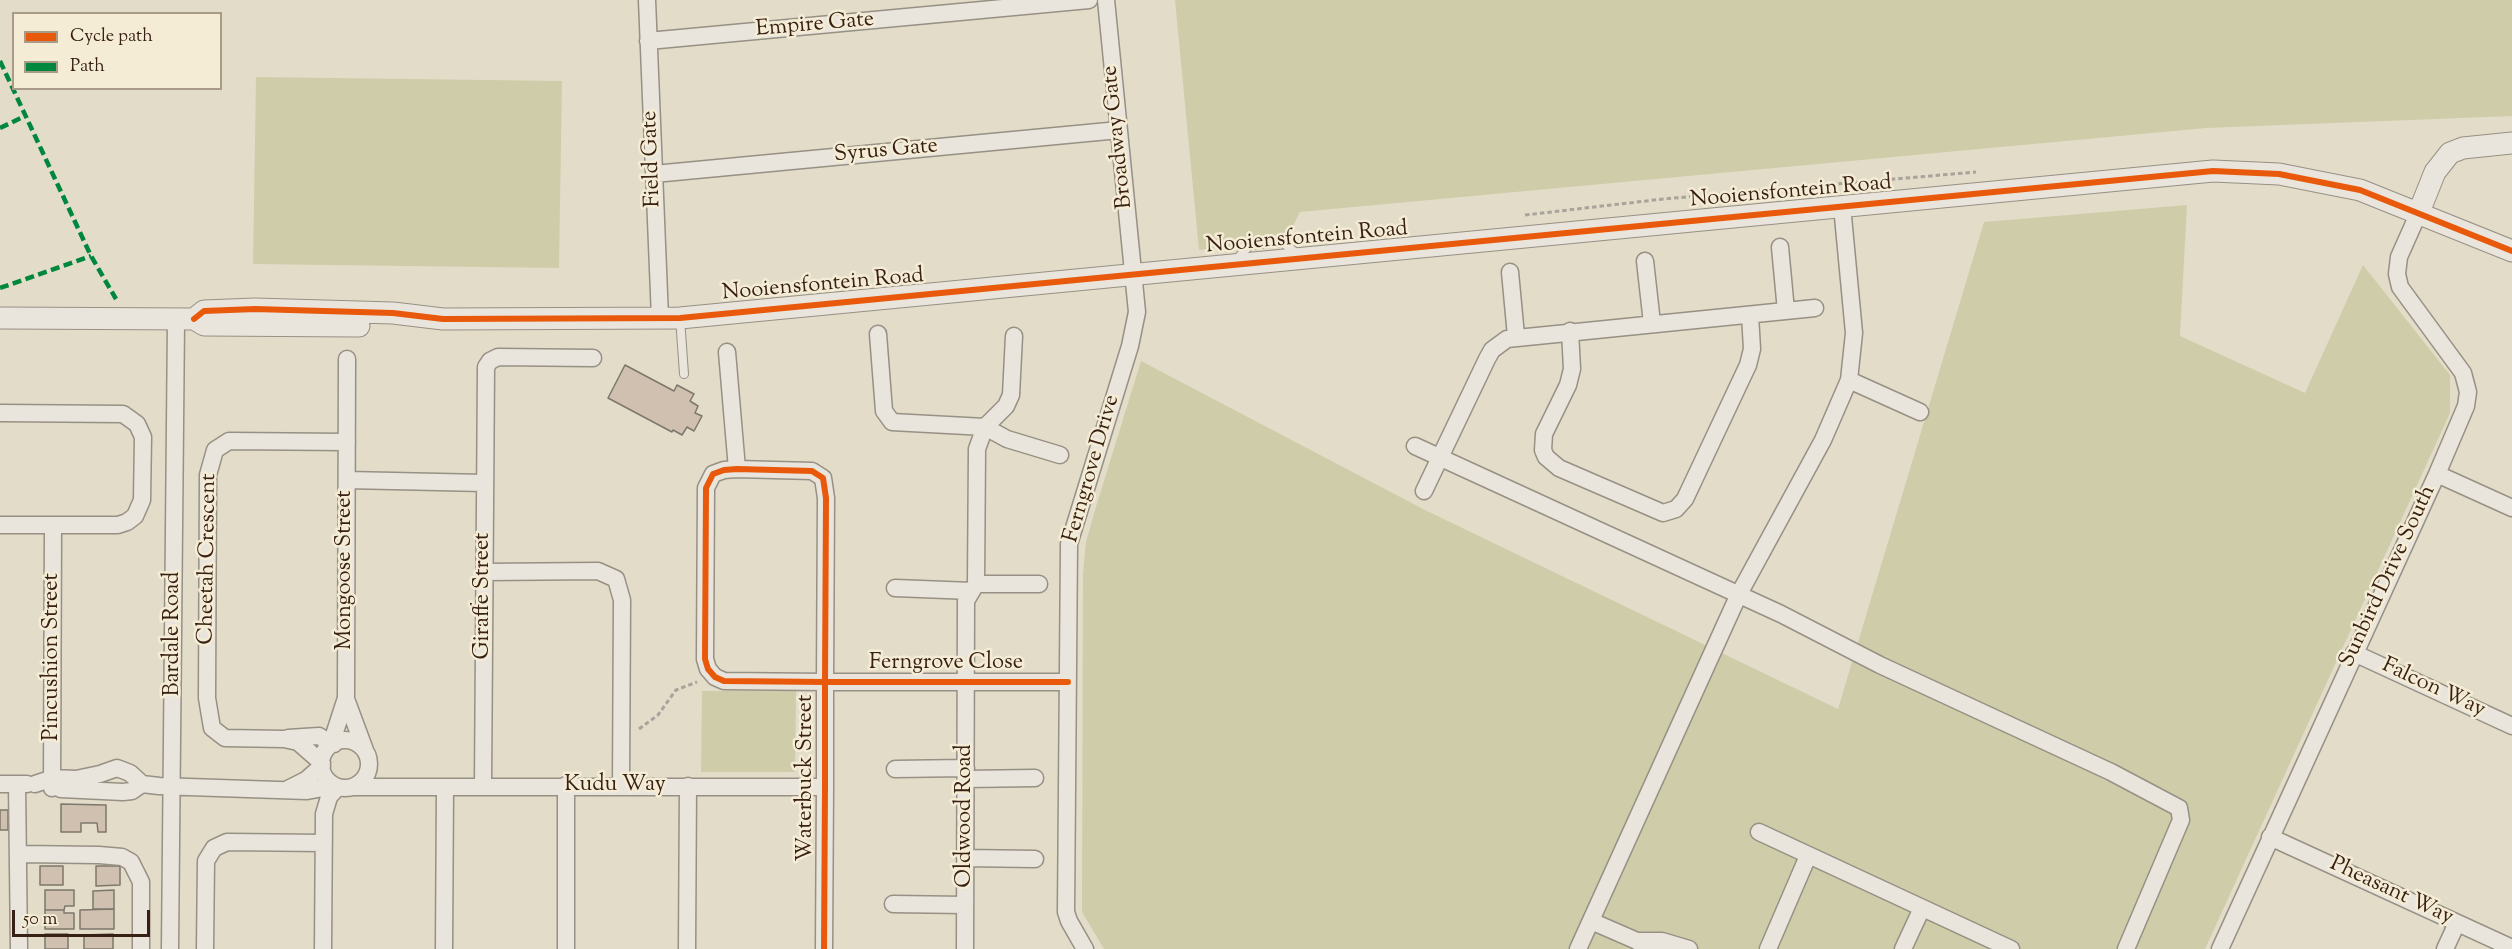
<!DOCTYPE html>
<html>
<head>
<meta charset="utf-8">
<style>
  body { margin:0 }
  #map { position:relative; width:2512px; height:949px; overflow:hidden; background:#e3dcc9; font-family:"Sorts Mill Goudy",serif }
  canvas { display:block }
  .legend { position:absolute; left:12px; top:12px; width:210px; height:78px; box-sizing:border-box; background:#f4ecd5; border:2px solid #a99b88; margin:0; padding:8px 10px; list-style:none; font-size:18px; color:#382114 }
  .legend li { display:flex; align-items:center; gap:12px; height:30px }
  .legend b { width:30px; border:2px solid #a99b88 }
  .scale { position:absolute; left:12px; top:910px; width:138px; height:27px; box-sizing:border-box; border:3px solid #382114; border-top:0; padding-left:8px; font-size:18px; line-height:21px; white-space:nowrap; color:#382114; -webkit-text-stroke:4px #f4ecd5; paint-order:stroke }
</style>
</head>
<body>
<div id="map">
<canvas width="2512" height="949"></canvas>
<ul class="legend">
<li><b style="height:8px;background:#e8590c"></b>Cycle path</li>
<li><b style="height:8px;background:#00873e"></b>Path</li>
</ul>
<div class="scale">50 m</div>
</div>
<script>
const ctx = document.querySelector('canvas').getContext('2d');
ctx.lineJoin = 'round';
function paint(path, color) {
  ctx.fillStyle = color;
  ctx.fill(path, 'evenodd');
}
function poly(rows) {
  const path = new Path2D();
  for (const r of rows) {
    if (r.length === 3) {
      path.moveTo(r[0] + r[2], r[1]);
      path.arc(r[0], r[1], r[2], 0, 2 * Math.PI);
      continue;
    }
    path.moveTo(r[0], r[1]);
    for (let i = 2; i < r.length; i += 2) path.lineTo(r[i], r[i + 1]);
  }
  return path;
}
function strokePath(path, color, width, dash) {
  ctx.strokeStyle = color;
  ctx.lineWidth = width;
  ctx.lineCap = dash ? 'butt' : 'round';
  ctx.setLineDash(dash || []);
  ctx.stroke(path);
}
function drawText(font, color, halo, rows, align = 'center') {
  ctx.font = font + ' "Sorts Mill Goudy",serif';
  ctx.lineWidth = 5;
  ctx.setLineDash([]);
  ctx.textBaseline = 'middle';
  ctx.strokeStyle = halo;
  ctx.fillStyle = color;
  for (const [text, x, y, turn = 0] of rows) {
    ctx.save();
    ctx.translate(x, y);
    ctx.rotate((+turn || 0) * Math.PI / 180);
    ctx.textAlign = isNaN(turn) ? turn : align;
    if (halo) ctx.strokeText(text, 0, 0);
    ctx.fillText(text, 0, 0);
    ctx.restore();
  }
}
const green = poly([
  [1175,0,2512,0,2512,116,2206,128,1300,212,1289,234,1243,239,1230,247,1199,250],
  [256,77,562,81,559,268,253,264],
  [2187,205,2180,336,2305,393,2363,265,2450,375,2450,413,2205,949,1104,949,1082,912,1083,573,1086,542,1095,510,1141,361,1425,510,1838,709,1984,222],
  [702,691,796,691,795,772,701,772]
]);
const building = poly([
  [625,365,674,391,677,385,694,394,690,401,698,406,695,413,702,416,694,431,687,427,682,435,673,430,672,432,608,398,625,365],
  [61,804,106,805,106,832,98,832,97,823,81,823,81,832,61,832,61,804],
  [0,810,8,810,8,830,0,830,0,810],
  [40,866,63,866,63,885,40,885,40,866],
  [96,866,120,866,120,885,96,886,96,866],
  [45,890,74,890,74,906,65,906,64,910,45,910,45,890],
  [114,890,114,909,93,909,93,891,114,890],
  [114,909,114,929,80,929,80,910,114,909],
  [45,910,64,910,64,913,74,913,74,929,45,929,45,910],
  [45,934,68,934,68,949,45,949,45,934],
  [113,934,113,949,84,949,84,935,113,934]
]);
const path = poly([
  [1525,215,1663,199,1976,172],
  [639,729,658,715,676,690,697,682]
]);
const service = poly([
  [1235,261,1250,245,1282,242,1300,256],
  [680,318,684,374]
]);
const minor = poly([
  [647,0,660,318],
  [648,41,1089,0],
  [654,174,1119,130],
  [1780,247,1786,311],
  [1645,261,1652,323],
  [1510,272,1516,336],
  [1570,331,1572,369,1568,385,1544,434,1543,450,1546,457,1559,468,1663,513,1676,509,1685,499,1748,365,1752,349,1750,315],
  [878,334,884,411,892,422,985,427,1007,439,1060,455],
  [727,352,737,469],
  [1849,380,1920,412],
  [0,413,123,414,137,424,143,437,142,500,135,516,127,522,118,525,0,525],
  [1415,446,1781,614,1880,665,2111,772,2179,808,2181,820,2126,949],
  [2437,474,2512,508],
  [347,480,484,483],
  [1424,491,1487,359,1492,350,1507,339,1815,308],
  [485,572,598,571,616,579,622,600,621,786],
  [976,584,1039,584],
  [895,588,972,591],
  [2354,653,2512,726],
  [346,699,365,750],
  [288,738,319,736,332,744],
  [345,764,24],
  [334,744,334,735,346,698,347,359],
  [322,763,298,742,284,739,225,738,212,728,207,698,208,475,215,450,229,441,347,442],
  [895,769,966,768],
  [966,779,1035,778],
  [0,784,27,784],
  [17,784,19,949],
  [35,784,53,778,76,779,100,774,117,768,130,773,142,784,159,786,307,791,334,786],
  [483,785,486,367,490,361,498,357,593,358],
  [353,787,825,787],
  [52,788,53,526],
  [61,789,123,792,132,791,142,784],
  [288,789,306,780,322,766],
  [1759,832,2011,949],
  [2270,837,2512,948],
  [20,854,99,855,122,857,131,862,141,882,141,949],
  [965,858,1035,859],
  [893,904,965,905],
  [1591,921,1637,941,1647,949],
  [1637,941,1662,941,1689,949],
  [170,949,176,320],
  [205,949,206,861,214,848,227,842,324,843],
  [323,949,324,814,329,797,338,787],
  [444,949,445,787],
  [566,949,566,785],
  [687,949,688,786],
  [824,949,825,787,825,682,826,498,823,478,812,471,737,469,724,470,713,474,706,488,705,659,708,669,715,677,724,681,825,682,1068,682],
  [965,949,966,601,976,584,977,449,985,427,1006,406,1011,395,1014,336],
  [1085,949,1069,921,1066,912,1069,544,1130,346,1137,312,1106,0],
  [1578,949,1739,594,1823,440,1849,380,1854,333,1842,206],
  [1768,949,1808,856],
  [1903,949,1922,908],
  [2220,949,2437,474,2466,406,2468,392,2463,373,2400,287,2397,274,2399,257,2419,212],
  [2445,949,2457,923]
]);
const tertiary = poly([
  [2419,212,2435,172,2450,153,2463,148,2512,143],
  [0,318,194,319,204,325,359,326],
  [194,319,204,311,255,309,393,313,443,319,680,318,2213,171,2279,174,2360,190,2512,251]
]);
const quiet = poly([
  [0,61,91,256,116,299],
  [0,128,25,116],
  [0,288,91,256]
]);
const cycleway = poly([
  [194,319,204,311,255,309,393,313,443,319,680,318,2213,171,2279,174,2360,190,2512,251],
  [824,949,825,787,825,682,826,498,823,478,812,471,737,469,724,470,713,474,706,488,705,659,708,669,715,677,724,681,825,682,1068,682]
]);
const streetNames = [
  ["Empire Gate",815,26,-5],
  ["Broadway Gate",1119,137,-96],
  ["Syrus Gate",886,152,-5],
  ["Field Gate",653,159,-92],
  ["Nooiensfontein Road",1791,193,-5],
  ["Nooiensfontein Road",1307,239,-5],
  ["Nooiensfontein Road",823,286,-5],
  ["Ferngrove Drive",1093,469,-74],
  ["Cheetah Crescent",209,559,-89],
  ["Mongoose Street",346,570,-90],
  ["Sunbird Drive South",2389,577,-65],
  ["Giraffe Street",484,596,-90],
  ["Bardale Road",174,634,-90],
  ["Pincushion Street",53,657,-90],
  ["Ferngrove Close",946,664],
  ["Falcon Way",2433,689,25],
  ["Waterbuck Street",807,778,-90],
  ["Kudu Way",615,786],
  ["Oldwood Road",966,816,-90],
  ["Pheasant Way",2391,892,25]
];
paint(green, '#cfcda9');
paint(building, '#d0c0af');
strokePath(building, '#7e776c', 1.5);
strokePath(service, '#979084', 10);
strokePath(minor, '#979084', 19);
strokePath(tertiary, '#979084', 23);
strokePath(path, '#a8a39b', 3, [4.5, 3]);
strokePath(service, '#e9e5dc', 8);
strokePath(minor, '#e9e5dc', 16);
strokePath(tertiary, '#e9e5dc', 21);
strokePath(quiet, '#00873e', 4.5, [9, 4.5]);
strokePath(cycleway, '#e8590c', 6);
drawText('22px', '#382114', '#f4ecd5', streetNames);
</script>
</body>
</html>
